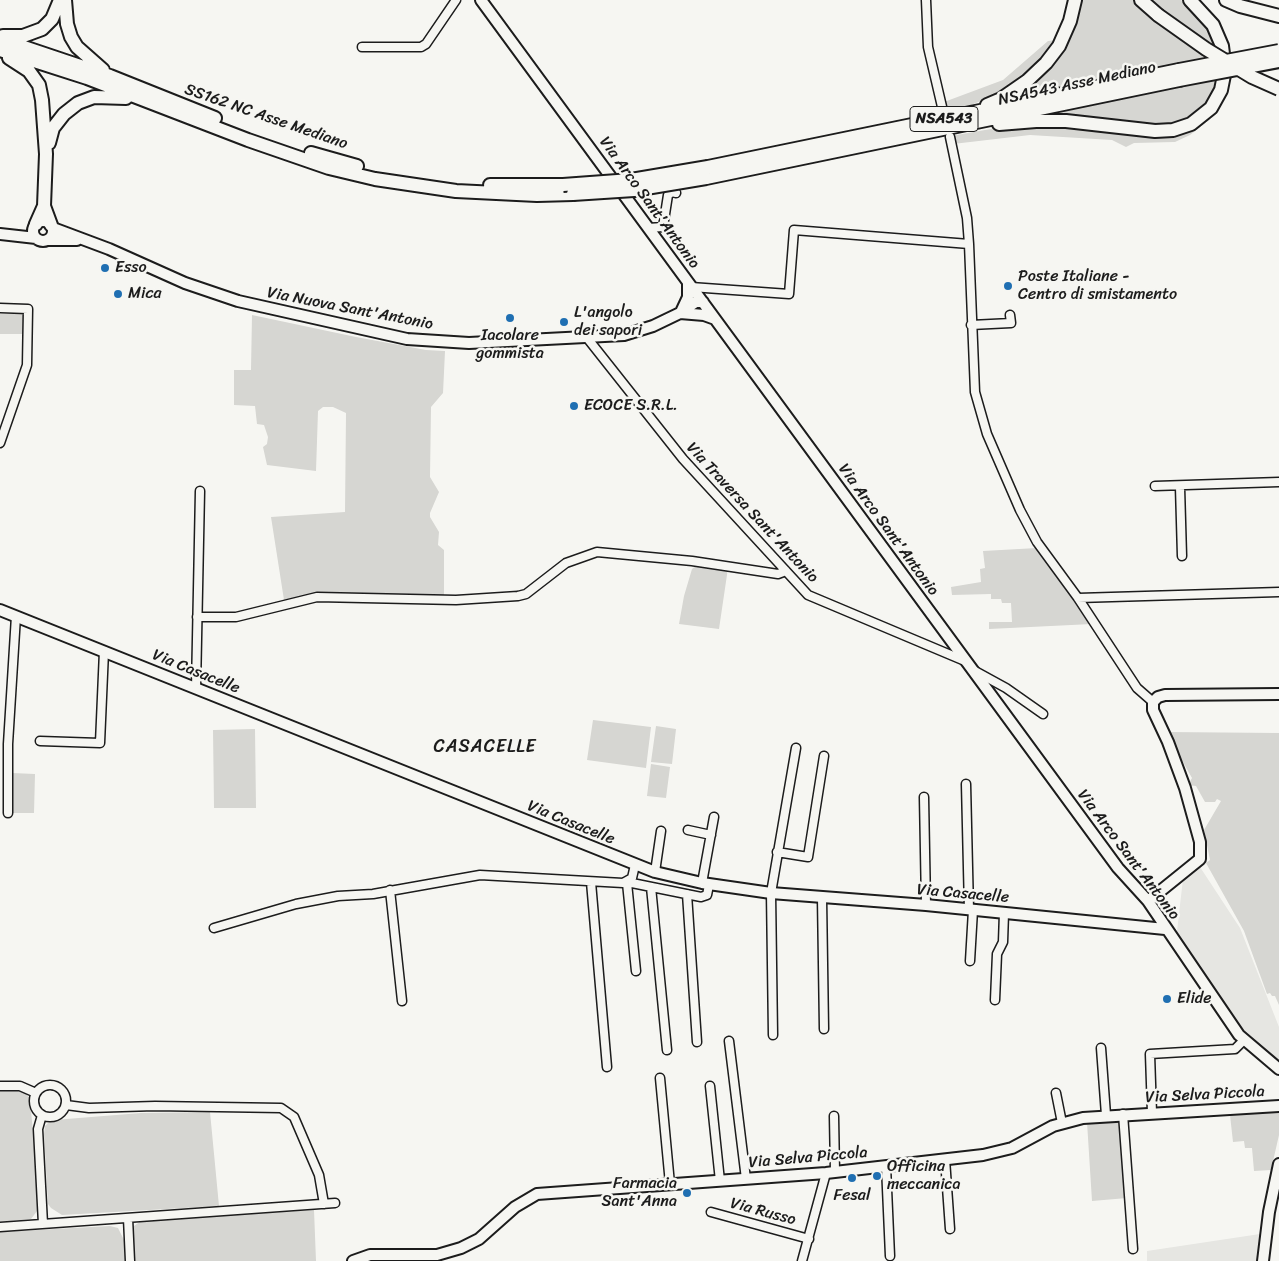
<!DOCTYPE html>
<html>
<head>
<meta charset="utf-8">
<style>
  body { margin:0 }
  canvas { display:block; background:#f6f6f2 }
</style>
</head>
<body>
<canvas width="1279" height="1261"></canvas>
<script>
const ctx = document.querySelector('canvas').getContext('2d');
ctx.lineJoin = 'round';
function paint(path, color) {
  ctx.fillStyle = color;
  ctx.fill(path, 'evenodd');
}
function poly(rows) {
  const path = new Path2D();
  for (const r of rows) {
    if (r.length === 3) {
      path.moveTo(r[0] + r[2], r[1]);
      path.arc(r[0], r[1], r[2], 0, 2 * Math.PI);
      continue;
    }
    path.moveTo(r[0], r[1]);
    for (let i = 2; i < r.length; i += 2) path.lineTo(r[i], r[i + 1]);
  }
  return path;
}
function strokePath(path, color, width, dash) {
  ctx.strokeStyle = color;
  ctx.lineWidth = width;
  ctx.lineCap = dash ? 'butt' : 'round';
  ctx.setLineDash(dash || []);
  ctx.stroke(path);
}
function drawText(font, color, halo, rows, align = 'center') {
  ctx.font = font + ' Sriracha,sans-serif';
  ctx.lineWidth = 5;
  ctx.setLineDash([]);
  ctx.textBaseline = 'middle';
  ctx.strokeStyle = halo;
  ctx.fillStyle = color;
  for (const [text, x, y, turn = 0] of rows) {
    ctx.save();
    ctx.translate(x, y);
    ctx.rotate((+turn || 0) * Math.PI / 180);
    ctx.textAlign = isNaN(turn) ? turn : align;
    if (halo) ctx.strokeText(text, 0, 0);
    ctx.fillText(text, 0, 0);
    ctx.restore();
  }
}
const built = poly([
  [1200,867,1240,928,1279,1027,1279,1064,1241,1032,1176,940,1183,879],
  [1260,1234,1257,1261,1147,1261,1147,1251]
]);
const green = poly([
  [1069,0,1181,0,1209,28,1215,41,1220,78,1206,105,1199,112,1184,121,1168,126,1033,116,1186,84,1180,63,1009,100,1037,66,1007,90,971,105,947,111,944,102,1003,80,1048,41,1056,40,1065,21],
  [1232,77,1221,106,1209,120,1190,135,1175,142,1134,143,1126,147,1112,140,1030,135,953,144,951,136,1002,127,1191,127,1227,78],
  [0,314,24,314,24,334,0,334],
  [252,315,356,337,426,350,445,351,443,393,431,407,430,477,439,492,430,513,430,517,439,532,438,545,444,550,444,597,317,596,284,600,271,517,345,512,346,413,333,407,323,407,318,411,316,471,267,465,263,447,267,444,268,437,264,425,257,424,255,406,234,405,234,370,251,370],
  [1037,548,1092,624,989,629,989,622,1012,622,1011,603,1002,603,1001,599,991,599,991,594,952,595,951,587,981,582,980,569,985,568,983,551],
  [698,564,728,568,719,629,679,624,684,596,692,569],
  [593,720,651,727,646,768,587,760],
  [656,726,676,729,672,764,651,762],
  [255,729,256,808,214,808,213,730],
  [1166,732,1279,733,1279,1005,1275,996,1272,996,1270,993,1267,994,1244,931,1206,863,1210,860,1204,830,1221,801,1217,799,1215,802,1205,802,1196,786,1188,785,1192,778],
  [651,764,670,767,666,798,647,796],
  [12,773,35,774,34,813,11,813],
  [0,1090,19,1090,26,1094,30,1099,39,1201,37,1211,31,1219,0,1222],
  [210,1112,219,1206,62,1215,51,1208,48,1204,44,1134,45,1126,48,1123,54,1120,141,1113],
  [1279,1112,1279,1135,1271,1170,1254,1171,1252,1148,1245,1148,1244,1141,1233,1142,1230,1115],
  [1122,1119,1127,1198,1092,1201,1087,1122],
  [314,1210,316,1261,134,1261,132,1233,134,1226,141,1221],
  [110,1226,118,1228,124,1240,125,1261,0,1261,0,1232]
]);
const minor = poly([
  [926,0,928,47,943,111],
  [362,47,421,47,426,44,456,0],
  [950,137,967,218,969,244],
  [648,228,663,227,668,195,672,192,676,193],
  [691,287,789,294,794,230,969,244,975,392,987,434,1020,510,1037,542,1078,598,1137,688,1153,702],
  [0,308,28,309,27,365,0,443],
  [971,325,1011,323,1010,315],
  [588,339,683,459,808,595,965,661],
  [1155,486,1279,482],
  [1180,487,1182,556],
  [1078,598,1279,592],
  [197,617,236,617,317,597,456,600,518,596,526,594,566,563,597,552,692,561,778,574,786,571],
  [975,671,1006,688,1043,714],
  [196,688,200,491],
  [40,741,100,743,104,651],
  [966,784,969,910],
  [924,797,926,905],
  [8,813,8,744,16,616],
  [688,830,711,835],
  [777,852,808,857,824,756],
  [655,872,661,831],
  [591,882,607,1067],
  [627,882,701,897,707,895,709,885],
  [627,883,636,971],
  [702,883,714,817],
  [651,887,667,1050],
  [390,890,402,1001],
  [687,894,697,1042],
  [822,898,824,1029],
  [214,928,296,904,338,896,373,894,480,875,623,883,632,878,635,865],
  [970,961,973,910],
  [995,1000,997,954,1003,942,1004,913],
  [773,1035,771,893,796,748],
  [729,1041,746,1179],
  [1101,1048,1106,1115],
  [660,1078,670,1184],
  [50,1101,16],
  [0,1086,20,1086,36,1093],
  [710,1086,720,1181],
  [1056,1093,1062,1123],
  [66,1105,89,1108,155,1106,281,1108,294,1117,319,1175,324,1204],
  [1152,1113,1150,1054,1235,1049,1244,1040],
  [1123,1114,1133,1249],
  [42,1115,38,1129,43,1224],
  [834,1116,835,1172],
  [945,1159,950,1229],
  [886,1166,890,1256],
  [711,1212,809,1239],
  [128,1218,130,1261],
  [0,1227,335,1203],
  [802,1261,826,1173]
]);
const tertiary = poly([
  [481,0,1118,868,1148,901,1239,1035,1279,1069],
  [43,231,10],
  [53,228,109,249,185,283,238,301,407,339,469,343,624,335,653,326,680,313,696,302,703,302],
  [0,234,36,238],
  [48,240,77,240],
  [681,312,688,297,688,282],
  [680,313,704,315,715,319],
  [0,610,655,872,702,883,771,893,926,905,1165,929],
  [1148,901,1200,859,1200,842,1185,788,1168,742,1153,710,1153,702,1158,697,1165,695,1279,694],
  [353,1261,370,1255,437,1255,461,1248,479,1239,515,1207,537,1194,826,1173,983,1155,1012,1148,1053,1126,1083,1118,1279,1106],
  [1263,1261,1269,1212,1279,1164]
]);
const trunk = poly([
  [65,0,67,24,71,37,77,47,103,70],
  [1141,0,1158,15],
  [1226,0,1240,6,1279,16],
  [3,36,23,36,42,29,52,19,60,0],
  [0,39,110,76,215,118],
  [0,50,87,78,248,140,329,168,375,179,456,191,537,195,573,194],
  [9,58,29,71,39,85,42,100,46,154,44,206,36,224],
  [987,105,1001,99,1027,81,1046,63,1059,46,1070,21,1075,0],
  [999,124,1036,121,1066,121,1155,131,1173,130,1191,124,1211,108,1221,90,1225,70,1222,46,1213,25,1190,0],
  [49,143,53,128,64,114,78,103,94,97,126,98],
  [311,153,357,166],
  [708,167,1179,70],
  [706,178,1179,80],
  [490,185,563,185],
  [44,206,51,225]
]);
const trunkBridge = poly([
  [1158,15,1206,49,1252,77,1279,89],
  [1179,70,1279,51],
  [1179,80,1279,61],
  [563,185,631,180,708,167],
  [573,194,634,190,706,178]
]);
const markers = [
  [105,268,5,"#1f6fb2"],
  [1008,286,5,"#1f6fb2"],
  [118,294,5,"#1f6fb2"],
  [510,318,5,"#1f6fb2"],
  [564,322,5,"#1f6fb2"],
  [574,406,5,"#1f6fb2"],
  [1167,999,5,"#1f6fb2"],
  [877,1176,5,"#1f6fb2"],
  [852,1178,5,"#1f6fb2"],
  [687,1193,5,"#1f6fb2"]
];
const shields = [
  [944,119,68]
];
const shieldNames = [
  ["NSA543",944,119]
];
const streetNames = [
  ["NSA543 Asse Mediano",1077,84,-12],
  ["SS162 NC Asse Mediano",266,117,19],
  ["Via Arco Sant'Antonio",649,203,54],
  ["Via Nuova Sant'Antonio",350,309,11],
  ["Via Traversa Sant'Antonio",752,513,47],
  ["Via Arco Sant'Antonio",888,530,54],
  ["Via Casacelle",196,672,22],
  ["Via Casacelle",571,823,22],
  ["Via Arco Sant'Antonio",1128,855,53],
  ["Via Casacelle",963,894,5],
  ["Via Selva Piccola",1205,1095,-3],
  ["Via Selva Piccola",808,1158,-5],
  ["Via Russo",763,1212,15]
];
const poiNames = [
  ["Esso",115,268],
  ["Poste Italiane -",1018,277],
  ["Centro di smistamento",1018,295],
  ["Mica",128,294],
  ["L'angolo",574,313],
  ["dei sapori",574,331],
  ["Iacolare",510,336,"center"],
  ["gommista",510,354,"center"],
  ["ECOCE S.R.L.",584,406],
  ["Elide",1177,999],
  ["Officina",887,1167],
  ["meccanica",887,1185],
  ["Farmacia",677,1184,"right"],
  ["Sant'Anna",677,1202,"right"],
  ["Fesal",852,1196,"center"]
];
const neighbourhoodNames = [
  ["CASACELLE",485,747]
];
paint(built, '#e6e6e2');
paint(green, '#d6d6d2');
strokePath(minor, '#1c1c1c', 11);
strokePath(tertiary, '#1c1c1c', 14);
strokePath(trunk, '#1c1c1c', 16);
strokePath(minor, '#f6f6f2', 8);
strokePath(tertiary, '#f6f6f2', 10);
strokePath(trunk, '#f6f6f2', 12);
strokePath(trunkBridge, '#1c1c1c', 16, []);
strokePath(trunkBridge, '#f6f6f2', 12);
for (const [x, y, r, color] of markers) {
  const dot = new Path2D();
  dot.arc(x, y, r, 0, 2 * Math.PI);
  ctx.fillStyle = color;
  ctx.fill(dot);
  strokePath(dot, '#f6f6f2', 2);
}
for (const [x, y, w] of shields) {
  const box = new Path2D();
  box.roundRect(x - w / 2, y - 12.5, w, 25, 4);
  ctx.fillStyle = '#f6f6f2';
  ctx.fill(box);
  strokePath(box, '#1c1c1c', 1);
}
drawText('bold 15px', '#1c1c1c', null, shieldNames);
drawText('16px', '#1c1c1c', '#f6f6f2', streetNames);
drawText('16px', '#1c1c1c', '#f6f6f2', poiNames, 'left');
ctx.letterSpacing = '1px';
drawText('18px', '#1c1c1c', '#f6f6f2', neighbourhoodNames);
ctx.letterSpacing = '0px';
</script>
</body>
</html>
